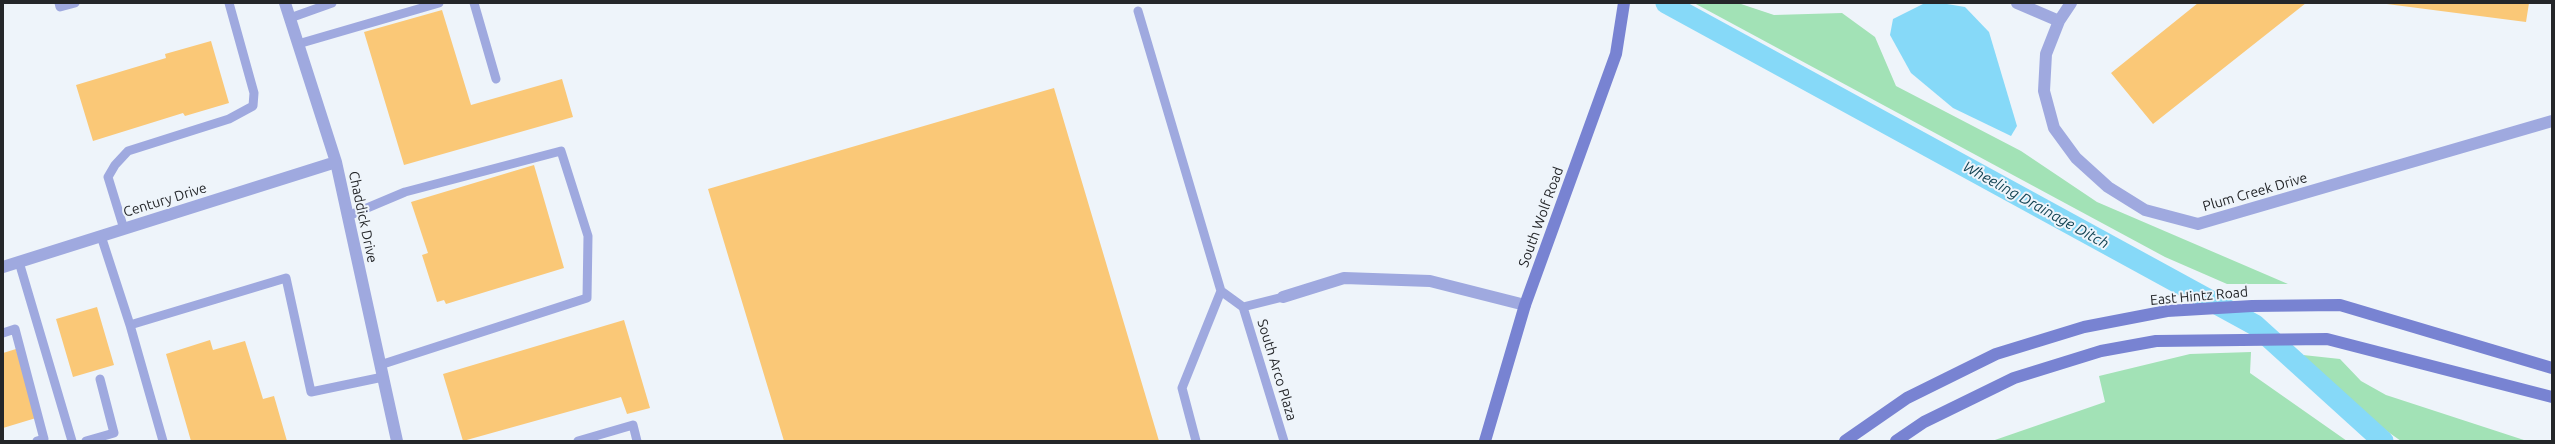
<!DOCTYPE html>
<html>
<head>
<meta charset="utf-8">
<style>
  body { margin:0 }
  #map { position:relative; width:2555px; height:444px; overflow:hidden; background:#eef4fa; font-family:Ubuntu,sans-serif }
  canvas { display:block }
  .frame { position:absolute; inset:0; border:4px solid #242629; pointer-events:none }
</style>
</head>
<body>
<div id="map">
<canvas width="2555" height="444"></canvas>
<div class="frame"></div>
</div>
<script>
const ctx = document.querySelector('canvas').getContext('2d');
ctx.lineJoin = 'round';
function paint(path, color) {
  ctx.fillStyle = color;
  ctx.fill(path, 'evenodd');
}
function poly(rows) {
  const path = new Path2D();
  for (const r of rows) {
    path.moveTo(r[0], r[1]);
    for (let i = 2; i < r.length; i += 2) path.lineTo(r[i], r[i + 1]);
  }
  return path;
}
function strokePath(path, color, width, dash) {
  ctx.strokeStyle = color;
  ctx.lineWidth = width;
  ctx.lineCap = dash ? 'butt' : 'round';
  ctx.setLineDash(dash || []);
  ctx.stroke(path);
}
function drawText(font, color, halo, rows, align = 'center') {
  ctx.font = font + ' Ubuntu,sans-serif';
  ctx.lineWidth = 4;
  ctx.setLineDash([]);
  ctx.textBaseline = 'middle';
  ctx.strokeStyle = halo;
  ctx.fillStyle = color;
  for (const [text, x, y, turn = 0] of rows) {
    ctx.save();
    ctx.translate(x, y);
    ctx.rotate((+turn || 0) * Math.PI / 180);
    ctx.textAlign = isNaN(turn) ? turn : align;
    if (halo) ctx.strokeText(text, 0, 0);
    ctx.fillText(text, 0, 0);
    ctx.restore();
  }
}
const green = poly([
  [1694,3,1738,3,1774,15,1842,13,1875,37,1896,86,2021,151,2097,202,2288,284,2227,284,2165,257],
  [2251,352,2250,373,2347,441,1992,441,2105,402,2099,376,2190,354],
  [2303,355,2340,359,2361,381,2386,395,2527,441,2401,441,2351,406]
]);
const water = poly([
  [1925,3,1941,3,1965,7,1989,32,2017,126,2011,136,1953,108,1911,73,1890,35,1893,19]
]);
const canal = poly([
  [1666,3,2255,325,2383,441]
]);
const building = poly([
  [2198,3,2306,3,2153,124,2111,73],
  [2379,3,2529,3,2526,22],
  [442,10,471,105,562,79,573,117,404,165,364,32],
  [211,41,229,103,185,116,183,113,93,141,76,85,166,58,165,54],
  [1054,88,1159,441,784,441,708,189],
  [534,165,564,268,446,304,444,300,437,302,422,255,428,253,411,202],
  [97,307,114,365,73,377,56,319],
  [624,320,650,408,627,414,621,397,463,441,443,374],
  [210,340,213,350,245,341,263,399,274,396,287,441,191,441,166,354],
  [16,349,36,418,3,428,3,353]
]);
const service = poly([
  [59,3,60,7,75,3],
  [474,3,496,79],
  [1138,11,1221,291,1243,307,1283,297],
  [290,18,332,3],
  [298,44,439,3],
  [348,216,405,192,561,151,588,236,587,298,380,365],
  [124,229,108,177,115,165,128,151,229,119,253,106,254,93,229,3],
  [101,236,130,325,286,278,311,392,383,377],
  [19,262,72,441],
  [1243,307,1284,441],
  [130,325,163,441],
  [3,333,15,329,44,439,37,441],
  [86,441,114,433,100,379],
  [578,441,633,425,637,441],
  [1196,441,1182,388,1221,291]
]);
const minor = poly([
  [285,3,336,162,397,441],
  [2017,3,2059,21],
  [2071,3,2059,21,2046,54,2044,91,2054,128,2076,158,2108,187,2145,210,2198,224,2552,121],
  [3,267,336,162],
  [1283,297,1344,278,1430,281,1525,305]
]);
const secondary = poly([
  [1485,441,1525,305,1616,54,1624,3],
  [1845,441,1907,398,1996,354,2084,327,2167,311,2252,306,2340,305,2552,368],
  [1896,441,1924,422,2014,378,2101,351,2156,341,2327,339,2552,397]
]);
const streetNames = [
  ["Plum Creek Drive",2255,192,-16],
  ["Century Drive",165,200,-17],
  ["Chaddick Drive",363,217,78],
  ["South Wolf Road",1541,217,-70],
  ["East Hintz Road",2199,296,-5],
  ["South Arco Plaza",1277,370,73]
];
const waterNames = [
  ["Wheeling Drainage Ditch",2036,205,29]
];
paint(green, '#a2e2b6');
paint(water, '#86d9f8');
strokePath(canal, '#86d9f8', 21);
paint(building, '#fac877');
strokePath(service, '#9fa9df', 9);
strokePath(minor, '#9fa9df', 12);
strokePath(secondary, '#7883d2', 12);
drawText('14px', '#242629', '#eef4fa', streetNames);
drawText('italic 15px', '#0d3f4f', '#eef4fa', waterNames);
</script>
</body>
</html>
